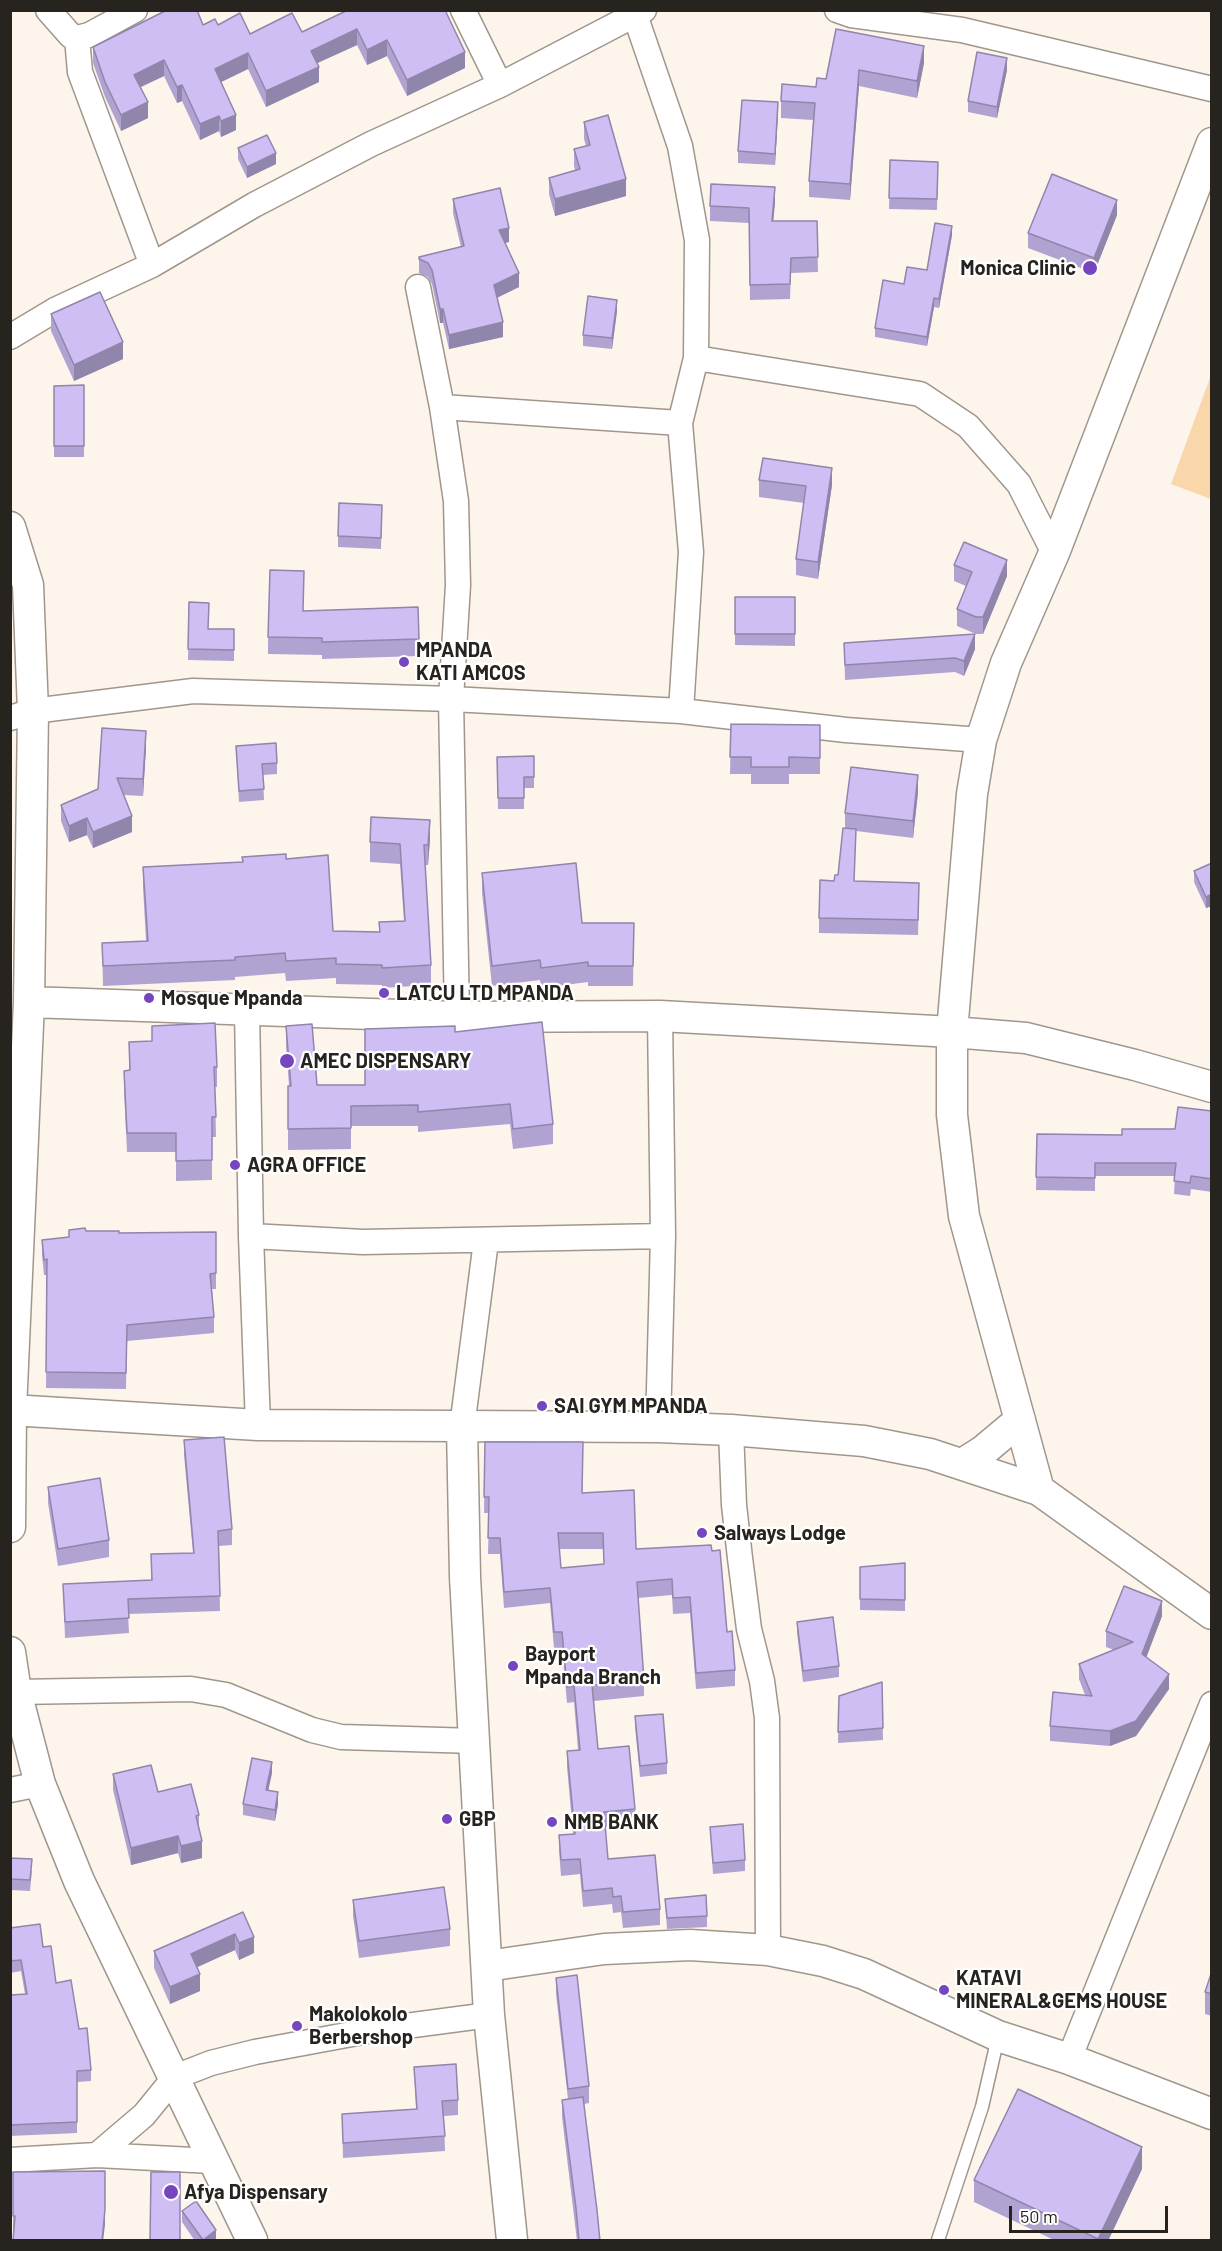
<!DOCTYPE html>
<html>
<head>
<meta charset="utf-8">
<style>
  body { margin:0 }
  #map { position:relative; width:1222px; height:2251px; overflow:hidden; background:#fdf5ec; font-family:Barlow,sans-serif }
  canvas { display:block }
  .frame { position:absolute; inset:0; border:12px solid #27231f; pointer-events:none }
  .scale { position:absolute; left:1009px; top:2206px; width:159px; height:27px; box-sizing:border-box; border:3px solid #27231f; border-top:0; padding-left:8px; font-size:18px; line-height:21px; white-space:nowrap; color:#27231f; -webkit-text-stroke:4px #fff; paint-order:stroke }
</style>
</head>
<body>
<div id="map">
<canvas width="1222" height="2251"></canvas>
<div class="frame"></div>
<div class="scale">50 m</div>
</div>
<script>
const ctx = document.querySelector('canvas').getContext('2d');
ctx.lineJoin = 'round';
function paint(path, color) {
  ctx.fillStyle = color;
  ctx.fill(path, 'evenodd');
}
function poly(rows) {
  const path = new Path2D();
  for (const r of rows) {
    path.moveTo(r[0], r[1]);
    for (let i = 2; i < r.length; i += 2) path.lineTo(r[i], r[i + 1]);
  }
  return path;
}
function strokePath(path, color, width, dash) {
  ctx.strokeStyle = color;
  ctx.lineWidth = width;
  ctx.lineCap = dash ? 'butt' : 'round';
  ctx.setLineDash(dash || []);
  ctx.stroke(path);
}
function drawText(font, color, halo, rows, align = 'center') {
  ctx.font = font + ' Barlow,sans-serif';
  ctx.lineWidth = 4.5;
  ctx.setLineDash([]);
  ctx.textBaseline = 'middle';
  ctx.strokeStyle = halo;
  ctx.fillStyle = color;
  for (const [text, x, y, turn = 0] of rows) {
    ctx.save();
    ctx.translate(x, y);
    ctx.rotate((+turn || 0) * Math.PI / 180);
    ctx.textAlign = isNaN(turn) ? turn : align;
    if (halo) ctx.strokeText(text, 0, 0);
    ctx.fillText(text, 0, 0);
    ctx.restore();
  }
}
const green = poly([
  [1211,375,1211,499,1171,484]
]);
const service = poly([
  [938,2240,982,2107,998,2037]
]);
const minor = poly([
  [48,10,71,36,77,38,89,35,135,10],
  [463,10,500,85],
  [837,10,851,15,962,30,1212,89],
  [635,15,680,146,697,240,696,358,680,423,691,552,681,711],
  [77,38,80,72,152,265],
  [418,287,442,407,456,501,458,585,451,699,457,1017],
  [10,337,55,310,152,265,254,205,371,144,500,85,644,10],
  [696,358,920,394,968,426,1019,484,1054,553],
  [442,407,680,423],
  [10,718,33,711,193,691,451,699,681,711,846,730,981,740],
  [247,1010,251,1236,258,1425],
  [251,1236,363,1242,663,1236],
  [462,1427,486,1241],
  [658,1427,663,1236,660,1016],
  [731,1430,734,1505,740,1558,749,1629,762,1681,767,1718,768,1950],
  [10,1707,16,1692,191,1689,226,1695,312,1730,341,1737,475,1741],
  [10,1790,40,1784],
  [1069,2059,1212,1704],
  [97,2155,144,2115,175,2077,211,2063,255,2052,368,2031,489,2015],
  [10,2160,97,2155,212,2161]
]);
const tertiary = poly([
  [10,527,28,585,33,711,29,1002,11,1410,10,1527],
  [29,1002,457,1017,660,1016,952,1032,1026,1038,1135,1065,1212,1087],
  [11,1410,258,1425,658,1427,731,1430,864,1441,930,1454,1039,1490,1212,1614],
  [462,1427,465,1577,489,2015,512,2240],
  [964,1463,983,1451,1020,1420],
  [1039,1490,964,1216,952,1115,952,1032,972,794,981,740,1006,663,1054,553,1212,143],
  [10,1652,16,1692,40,1784,79,1881,252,2240],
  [487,1966,604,1949,690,1945,768,1950,823,1961,864,1974,998,2036,1069,2059,1212,2114]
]);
const wall = poly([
  [348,10,465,68,407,96,387,56,367,65,357,45,317,63,319,82,266,107,248,69,221,82,236,130,221,137,219,131,200,140,182,101,177,103,164,76,141,87,148,118,121,131,105,97,93,63,93,47,203,25,218,25,250,34,302,32],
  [836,29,924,63,917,98,859,86,850,200,809,197,809,181,813,120,781,118,781,101,816,87,826,79],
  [1007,70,997,118,968,112,968,101],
  [778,113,775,165,738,163,738,151],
  [584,122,626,196,555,216,549,194,549,178,575,170,574,166,574,149,586,146,584,139],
  [238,148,276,164,247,178,238,159],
  [890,160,938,162,937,210,889,209],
  [453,199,509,242,505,243,519,287,497,298,503,337,449,349,443,323,440,323,432,284,428,277,419,273,419,257,461,247,453,213],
  [775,202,773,221,817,221,818,272,791,273,790,299,750,300,749,223,710,221,710,206],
  [1117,215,1094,273,1028,248,1028,233],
  [952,235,939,308,934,307,927,346,875,337,875,328,904,284,927,270],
  [617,311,612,349,583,346,583,335],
  [51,314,123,359,74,381,51,331],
  [84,385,84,457,54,457,54,386],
  [759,480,832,485,818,579,796,575,796,559,804,503,759,497],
  [382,516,381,549,338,547,338,536],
  [954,565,1007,576,983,634,976,634,957,626,957,609,966,586,954,581],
  [735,597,795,597,795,646,735,645],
  [189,602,208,629,234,629,234,661,188,660],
  [418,607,419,656,322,659,322,655,268,654,268,637,304,611],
  [844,643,975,649,964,676,955,672,845,680],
  [731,724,820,725,820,774,789,774,789,784,751,784,751,774,730,774],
  [236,746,277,763,277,774,263,775,264,800,239,802],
  [146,747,143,796,124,795,132,832,93,848,87,835,69,842,61,821,61,805,98,789],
  [534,756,534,788,524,788,524,809,498,809,497,757],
  [918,792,913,838,856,831,854,881,919,898,918,935,819,933,819,918,838,875,845,828,845,813],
  [430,839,428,865,425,865,431,965,431,985,382,988,382,985,336,984,336,978,286,981,285,973,235,977,235,980,103,986,102,943,146,941,143,887,143,867,242,862,286,859,333,931,379,932,379,922,404,921,400,864,370,862,370,842],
  [1212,863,1212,906,1206,908,1194,882,1194,871],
  [482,873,582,923,634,923,633,986,588,986,588,982,541,988,540,980,492,986,482,893],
  [152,1026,217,1067,217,1087,215,1087,216,1137,212,1137,212,1180,176,1181,176,1152,127,1152,124,1090,124,1071,129,1070,129,1042,152,1041],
  [286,1026,317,1085,365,1085,455,1032,553,1124,553,1144,513,1149,510,1124,418,1132,418,1126,351,1126,351,1149,288,1150,288,1086,289,1086,286,1046],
  [1212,1111,1212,1192,1191,1189,1190,1196,1174,1194,1175,1176,1095,1176,1095,1191,1036,1190,1037,1134,1122,1135,1175,1129],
  [69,1230,119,1233,216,1232,216,1289,212,1289,214,1317,214,1333,127,1341,126,1389,46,1388,47,1275,44,1275,42,1255,42,1240,69,1237],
  [184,1440,232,1529,232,1545,219,1546,220,1611,128,1614,129,1633,65,1638,63,1584,151,1580,151,1554,193,1553,184,1455],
  [485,1442,582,1493,636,1549,711,1545,735,1670,735,1686,696,1689,690,1613,673,1614,672,1595,638,1598,644,1680,644,1696,594,1701,598,1749,635,1809,635,1825,605,1827,608,1859,660,1909,660,1925,623,1928,621,1912,613,1913,612,1904,583,1907,580,1874,561,1876,559,1851,559,1835,573,1834,567,1767,567,1751,578,1750,574,1702,567,1703,562,1648,554,1648,550,1603,504,1608,500,1554,488,1554,489,1513,484,1513],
  [559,1549,603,1549,604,1564,561,1568],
  [48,1487,109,1540,109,1557,58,1566,48,1503],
  [905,1563,905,1611,860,1610,860,1567],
  [1162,1616,1146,1657,1169,1689,1136,1736,1110,1746,1050,1741,1050,1726,1085,1695,1079,1679,1079,1664,1114,1650,1106,1647,1106,1631],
  [797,1622,839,1666,839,1677,803,1682,797,1633],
  [882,1682,883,1740,838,1743,839,1696],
  [635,1716,667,1763,667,1774,640,1777,635,1727],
  [272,1773,268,1790,278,1804,275,1821,243,1815,243,1804],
  [113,1774,158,1792,199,1815,199,1827,202,1858,181,1863,178,1853,131,1865,113,1790],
  [710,1827,745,1860,745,1871,713,1874],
  [10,1858,32,1871,30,1891,10,1890],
  [665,1899,707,1916,707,1927,667,1929],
  [353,1900,450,1929,450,1946,359,1958,353,1916],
  [243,1912,254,1953,239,1960,235,1950,197,1967,200,1991,170,2004,154,1968,154,1951],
  [10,1928,43,1947,56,1983,79,2029,91,2070,91,2081,77,2082,77,2133,10,2136,10,1995,25,1994,21,1971,10,1973],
  [1212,1971,1212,2016,1205,2014,1205,1992],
  [556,1978,589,2086,589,2103,584,2104,600,2241,577,2241,562,2117,562,2100,568,2099,556,1994],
  [414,2067,458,2100,458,2115,444,2116,445,2151,343,2158,342,2114,416,2109],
  [1142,2169,1108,2241,1056,2241,974,2202,974,2180],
  [13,2172,105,2225,13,2232],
  [182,2211,216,2241,195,2241,182,2222]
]);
const shadedWall = poly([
  [357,29,357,45,311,66,311,51],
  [387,40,387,56,367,65,367,50],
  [924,46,924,63,917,98,917,81],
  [465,52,465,68,407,96,407,80],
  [248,53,248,69,215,85,215,69],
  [1007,58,1007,70,997,118,997,107],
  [164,60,164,76,134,90,134,75],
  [319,67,319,82,266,107,266,91],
  [859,70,859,86,850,200,850,184],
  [182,85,182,101,177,103,177,87],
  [148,102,148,118,121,131,121,115],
  [778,102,778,113,775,165,775,154],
  [236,115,236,130,221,137,221,121],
  [219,116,219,131,200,140,200,124],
  [276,153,276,164,247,178,247,167],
  [626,179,626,196,555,216,555,199],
  [775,187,775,202,772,237,772,221],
  [1117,200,1117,215,1094,273,1094,258],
  [952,226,952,235,939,308,939,299],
  [509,228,509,242,499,244,499,230],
  [519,273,519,287,494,299,494,285],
  [934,298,934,307,927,346,927,337],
  [617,300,617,311,612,349,612,338],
  [440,309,443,309,443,323,440,323],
  [503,322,503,337,449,349,449,335],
  [123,342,123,359,74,381,74,365],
  [832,468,832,485,818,579,818,562],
  [1007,560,1007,576,983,634,983,617],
  [975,634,975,649,964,676,964,661],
  [146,731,146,747,143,796,143,779],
  [918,775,918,792,913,838,913,821],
  [132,816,132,832,93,848,93,832],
  [87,818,87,835,69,842,69,826],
  [430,820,430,839,428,865,428,845],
  [1212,894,1212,906,1206,908,1206,897],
  [1162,1601,1162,1616,1142,1669,1142,1654],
  [1169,1674,1169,1689,1136,1736,1110,1746,1110,1731],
  [272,1762,272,1773,266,1801,266,1790],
  [278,1792,278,1804,275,1821,275,1810],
  [178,1836,178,1853,131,1865,131,1848],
  [202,1841,202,1858,181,1863,181,1846],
  [235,1934,235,1950,191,1970,191,1954],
  [254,1937,254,1953,239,1960,239,1943],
  [200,1974,200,1991,170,2004,170,1987],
  [1142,2147,1142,2169,1108,2241,1098,2241,1098,2239],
  [105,2209,105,2225,103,2241,102,2241],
  [216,2230,216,2241,203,2241,203,2240]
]);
const building = poly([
  [167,10,197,10,203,25,215,19,218,25,240,13,250,34,292,13,302,32,348,10,445,10,465,52,407,80,387,40,367,50,357,29,311,51,319,67,266,91,248,53,215,69,236,115,221,121,219,116,200,124,182,85,177,87,164,60,134,75,148,102,121,115,105,82,93,47,167,10],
  [836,29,924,46,917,81,859,70,850,184,809,181,815,103,781,101,782,84,816,87,817,78,826,79,836,29],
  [977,52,1007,58,997,107,968,101,977,52],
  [742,100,778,102,775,154,738,151,742,100],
  [608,115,626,179,555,199,549,178,580,169,574,149,590,145,584,122,608,115],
  [267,135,276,153,247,167,238,148,267,135],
  [890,160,938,162,937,199,889,198,890,160],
  [1052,174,1117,200,1094,258,1028,233,1052,174],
  [711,184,775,187,772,221,817,221,818,257,791,258,790,284,750,285,749,208,710,206,711,184],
  [500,188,509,228,499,230,519,273,494,285,503,322,449,335,443,309,440,309,432,270,428,263,419,259,419,257,464,246,453,199,500,188],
  [935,223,952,226,939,299,934,298,927,337,875,328,883,280,904,284,907,267,927,270,935,223],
  [100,292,123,342,74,365,51,314,100,292],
  [588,296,617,300,612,338,583,335,588,296],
  [84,385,84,446,54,446,54,386,84,385],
  [763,458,832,468,818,562,796,559,806,486,759,480,763,458],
  [339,503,382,505,381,538,338,536,339,503],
  [964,542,1007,560,983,617,976,617,957,609,972,572,954,565,964,542],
  [270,570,304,571,303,611,418,607,419,639,322,642,322,638,268,637,270,570],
  [735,597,795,597,795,634,735,634,735,597],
  [189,602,209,603,208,629,234,629,234,650,188,649,189,602],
  [975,634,964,661,955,658,845,665,844,643,975,634],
  [731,724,820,725,820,758,789,757,789,767,751,767,751,757,730,757,731,724],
  [102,728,146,731,143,779,117,778,132,816,93,832,87,818,69,826,61,805,98,789,102,728],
  [276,743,277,763,262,764,264,789,239,791,236,746,276,743],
  [534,756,534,777,524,777,524,798,498,798,497,757,534,756],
  [851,767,918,775,913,821,845,813,851,767],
  [371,817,430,820,428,845,424,845,431,965,382,968,382,965,336,964,336,958,286,961,285,953,235,957,235,960,103,966,102,943,148,941,143,867,243,862,242,857,286,854,286,859,328,855,333,931,380,932,379,922,405,921,400,844,370,842,371,817],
  [843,828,856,829,854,881,919,883,918,920,819,918,820,880,834,881,835,875,838,875,843,828],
  [576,863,582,923,634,923,633,966,588,966,588,962,541,968,540,960,492,966,482,873,576,863],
  [1212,863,1212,894,1206,897,1194,871,1212,863],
  [542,1022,553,1124,513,1129,510,1104,418,1112,418,1105,351,1106,351,1128,288,1129,288,1086,291,1086,286,1026,312,1024,317,1085,365,1085,365,1029,455,1026,455,1032,542,1022],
  [215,1023,217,1067,214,1067,216,1117,212,1117,212,1160,176,1161,176,1133,127,1133,124,1071,130,1070,129,1042,152,1041,152,1026,215,1023],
  [1178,1107,1212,1111,1212,1179,1191,1176,1190,1183,1174,1181,1176,1163,1095,1163,1095,1178,1036,1177,1037,1134,1122,1135,1122,1129,1175,1129,1178,1107],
  [85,1228,86,1231,119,1231,119,1233,216,1232,216,1273,210,1274,214,1317,127,1325,126,1373,46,1372,47,1259,44,1260,42,1240,69,1237,69,1230,85,1228],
  [224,1437,232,1529,218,1531,220,1596,128,1599,129,1618,65,1622,63,1584,152,1580,151,1554,194,1553,184,1440,224,1437],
  [485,1442,583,1442,582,1493,634,1490,636,1549,711,1545,712,1551,720,1550,727,1632,732,1631,735,1670,696,1673,690,1597,673,1598,672,1579,637,1582,644,1680,592,1685,598,1749,629,1746,635,1809,604,1812,608,1859,655,1855,660,1909,623,1912,621,1896,613,1897,612,1888,583,1891,580,1859,561,1860,559,1835,575,1834,567,1751,580,1750,574,1686,567,1687,562,1632,554,1632,550,1588,504,1592,500,1538,488,1538,489,1497,484,1497,485,1442],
  [558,1533,603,1533,604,1564,561,1568,558,1533],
  [100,1478,109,1540,58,1549,48,1487,100,1478],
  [905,1563,905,1600,860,1599,860,1567,905,1563],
  [1124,1586,1162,1601,1142,1654,1169,1674,1136,1721,1110,1731,1050,1726,1053,1692,1092,1696,1079,1664,1133,1642,1106,1631,1124,1586],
  [833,1617,839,1666,803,1671,797,1622,833,1617],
  [882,1682,883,1728,838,1732,839,1696,882,1682],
  [663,1714,667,1763,640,1766,635,1716,663,1714],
  [252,1758,272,1762,266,1790,278,1792,275,1810,243,1804,252,1758],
  [151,1765,158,1792,191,1784,199,1815,196,1816,202,1841,181,1846,178,1836,131,1848,113,1774,151,1765],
  [743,1824,745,1860,713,1863,710,1827,743,1824],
  [10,1858,32,1859,30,1880,10,1879,10,1858],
  [444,1887,450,1929,359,1941,353,1900,444,1887],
  [706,1895,707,1916,667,1918,665,1899,706,1895],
  [243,1912,254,1937,239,1943,235,1934,191,1954,200,1974,170,1987,154,1951,243,1912],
  [40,1924,43,1947,51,1946,56,1983,71,1980,79,2029,87,2028,91,2070,77,2071,77,2122,10,2125,10,1995,27,1994,21,1960,10,1961,10,1928,40,1924],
  [1212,1971,1212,1994,1205,1992,1212,1971],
  [577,1975,589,2086,568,2089,556,1978,577,1975],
  [456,2064,458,2100,442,2101,445,2136,343,2143,342,2114,417,2109,414,2067,456,2064],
  [1018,2089,1142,2147,1098,2239,974,2180,1018,2089],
  [583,2097,597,2210,600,2241,579,2241,576,2208,562,2100,583,2097],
  [105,2171,105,2209,102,2241,13,2241,15,2216,13,2216,13,2172,105,2171],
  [151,2172,180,2172,180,2241,150,2241,151,2172],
  [196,2201,216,2230,203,2240,182,2211,196,2201]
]);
const markers = [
  [1090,268,8,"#7646be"],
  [404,662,6,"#7646be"],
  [384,993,6,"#7646be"],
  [149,998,6,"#7646be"],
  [287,1061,8,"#7646be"],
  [235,1165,6,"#7646be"],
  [542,1406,6,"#7646be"],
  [702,1533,6,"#7646be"],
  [513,1666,6,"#7646be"],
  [447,1819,6,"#7646be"],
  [552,1822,6,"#7646be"],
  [944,1990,6,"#7646be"],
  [297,2026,6,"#7646be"],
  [171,2192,8,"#7646be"]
];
const poiNames = [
  ["Monica Clinic",1076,268,"right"],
  ["MPANDA",416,650],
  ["KATI AMCOS",416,673],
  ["LATCU LTD MPANDA",396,993],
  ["Mosque Mpanda",161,998],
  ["AMEC DISPENSARY",300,1061],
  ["AGRA OFFICE",247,1165],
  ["SAI GYM MPANDA",554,1406],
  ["Salways Lodge",714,1533],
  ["Bayport",525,1654],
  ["Mpanda Branch",525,1677],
  ["GBP",459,1819],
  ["NMB BANK",564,1822],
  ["KATAVI",956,1978],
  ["MINERAL&GEMS HOUSE",956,2001],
  ["Makolokolo",309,2014],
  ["Berbershop",309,2037],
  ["Afya Dispensary",184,2192]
];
paint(green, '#fad6ab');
strokePath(service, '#a0968c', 15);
strokePath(minor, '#a0968c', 27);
strokePath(tertiary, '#a0968c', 33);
strokePath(service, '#fff', 12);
strokePath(minor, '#fff', 24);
strokePath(tertiary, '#fff', 30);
paint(wall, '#b1a3d1');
paint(shadedWall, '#9085aa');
paint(building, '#cebef3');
strokePath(building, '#9085aa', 1.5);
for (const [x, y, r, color] of markers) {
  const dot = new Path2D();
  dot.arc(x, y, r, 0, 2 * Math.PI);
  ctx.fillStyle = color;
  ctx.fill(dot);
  strokePath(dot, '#fff', 2);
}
drawText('bold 20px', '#27231f', '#fff', poiNames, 'left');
</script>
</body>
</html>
